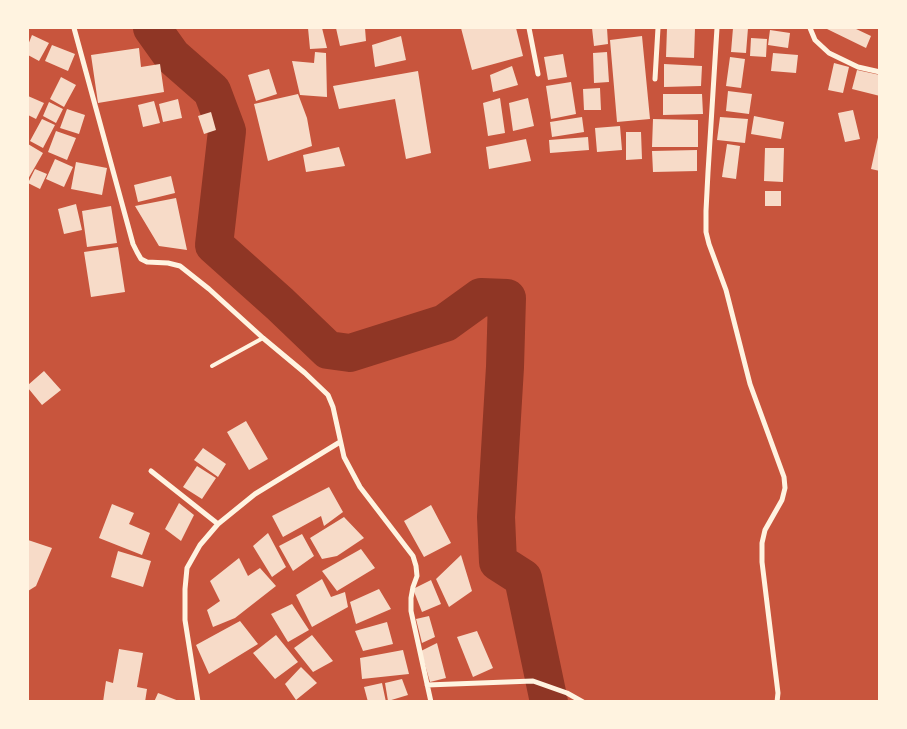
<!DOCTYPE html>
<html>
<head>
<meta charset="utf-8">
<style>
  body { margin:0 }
  #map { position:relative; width:907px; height:729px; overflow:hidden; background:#c8553d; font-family:"Fira Sans",sans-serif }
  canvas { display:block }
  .frame { position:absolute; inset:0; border:29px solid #fff3e0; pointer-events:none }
</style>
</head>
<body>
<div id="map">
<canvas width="907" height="729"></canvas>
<div class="frame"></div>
</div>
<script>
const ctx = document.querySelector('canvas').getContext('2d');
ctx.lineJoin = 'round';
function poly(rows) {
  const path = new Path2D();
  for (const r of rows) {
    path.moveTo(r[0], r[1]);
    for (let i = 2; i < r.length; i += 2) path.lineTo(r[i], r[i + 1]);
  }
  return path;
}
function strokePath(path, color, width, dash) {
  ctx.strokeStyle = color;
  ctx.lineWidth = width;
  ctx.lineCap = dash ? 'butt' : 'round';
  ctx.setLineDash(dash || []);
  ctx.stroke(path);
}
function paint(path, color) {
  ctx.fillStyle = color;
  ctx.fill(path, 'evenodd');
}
const river = poly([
  [152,28,172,56,212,91,227,131,214,245,280,304,328,350,350,353,445,323,481,297,507,298,505,367,496,517,498,562,523,578,549,702]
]);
const building = poly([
  [308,28,322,28,327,48,310,49],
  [336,28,365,28,366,41,340,46],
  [461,28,516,28,523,56,472,70],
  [592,28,607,28,608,44,594,46],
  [667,28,695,28,694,58,666,57],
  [733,28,748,28,746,53,731,52],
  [825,28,854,28,871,36,866,48],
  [770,30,790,33,788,48,768,45],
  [32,35,49,43,39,61,28,55,28,45],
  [401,36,406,60,375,67,372,45],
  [642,36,650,119,617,122,610,40],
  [751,38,767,39,766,57,750,56],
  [52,45,75,54,68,71,45,61],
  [139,48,141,67,160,64,164,92,98,103,91,55],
  [315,52,326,53,327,97,300,95,292,61,314,63],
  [607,52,609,82,594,83,593,53],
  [773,53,798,55,796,73,771,71],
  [563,54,567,77,548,80,544,57],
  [730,57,745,59,741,88,726,86],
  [834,63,849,67,843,93,828,90],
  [664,64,702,66,701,86,664,87],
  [512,66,518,85,493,92,490,75],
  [269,69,277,94,256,101,248,75],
  [857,70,880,75,880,96,852,89],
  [418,71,431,153,406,159,395,99,339,109,333,86],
  [61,77,76,85,64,107,50,99],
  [571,82,576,114,551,119,546,86],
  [600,88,601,110,584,110,583,89],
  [728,91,752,94,749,114,726,111],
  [298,94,307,118,312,146,268,161,254,104],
  [663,94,702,94,703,114,663,115],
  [28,96,44,103,36,119,28,115],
  [500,98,505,133,488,136,483,103],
  [528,98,534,126,513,131,509,103],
  [178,99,182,118,163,122,159,104],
  [154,101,160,123,143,127,138,105],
  [49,102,63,109,56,123,43,116],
  [67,109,85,115,79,134,60,128],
  [853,110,860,139,845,142,838,113],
  [211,112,216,130,204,134,198,116],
  [754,116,784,122,781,139,751,134],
  [582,117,584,132,552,137,550,122],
  [720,117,748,119,745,143,717,140],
  [42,119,55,125,43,148,30,141],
  [653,119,698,120,698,147,652,147],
  [620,126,622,150,597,152,595,128],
  [56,131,76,138,67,160,48,152],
  [626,132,641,132,642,159,626,160],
  [879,133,880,133,880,171,871,169],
  [588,137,589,150,550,153,549,140],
  [526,139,531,161,489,169,486,147],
  [28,144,43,153,28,179],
  [727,144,740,146,736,179,722,177],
  [339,147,345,166,306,172,303,155],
  [765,148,784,148,783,182,764,181],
  [697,150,697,171,653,172,652,151],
  [55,159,73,167,64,187,46,179],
  [76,162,107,168,102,195,71,189],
  [35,169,47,174,40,189,28,183],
  [171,176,175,193,138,202,134,185],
  [765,191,781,191,781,206,765,206],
  [176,198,187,250,159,246,135,206],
  [76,204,82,230,64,234,58,209],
  [111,206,117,243,87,247,82,211],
  [118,247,125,292,91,297,84,252],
  [44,371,61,390,42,405,28,388,28,385],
  [246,421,268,459,249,470,227,432],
  [203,448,226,464,218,477,194,460],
  [197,466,216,478,202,499,183,487],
  [329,487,343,512,324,526,321,516,283,537,272,516],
  [179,503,194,515,181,541,165,529],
  [112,504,134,513,129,524,150,533,142,555,99,538],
  [431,505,451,543,424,557,404,521],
  [344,517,364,538,337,556,322,559,310,538],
  [268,533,286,567,272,577,253,546],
  [302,534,314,556,293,571,279,546],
  [28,540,52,548,36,586,28,591],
  [361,549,375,568,337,591,322,571],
  [118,551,151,561,143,587,111,577],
  [461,555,472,591,449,607,436,579],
  [239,558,248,576,260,568,276,586,235,618,213,627,207,610,220,601,210,581],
  [322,579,331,597,345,592,348,607,312,627,296,595],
  [431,580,441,604,422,612,413,589],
  [379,589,391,609,356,624,350,602],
  [292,604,309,630,288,642,271,614],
  [429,616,435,637,422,643,416,619],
  [240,621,258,644,209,674,196,645],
  [387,622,393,644,363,651,355,631],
  [477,631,493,668,473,677,457,637],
  [276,635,298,662,275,679,253,653],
  [312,635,333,661,313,672,294,648],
  [437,643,446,678,430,682,421,651],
  [119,649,143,653,137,687,147,689,145,702,103,702,106,681,113,683],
  [403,650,409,674,362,679,360,658],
  [301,667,317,683,296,700,285,684],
  [402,679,408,695,388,701,385,683],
  [382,683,386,702,368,702,364,687],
  [158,693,179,701,179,702,154,702]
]);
const service = poly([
  [212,366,263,338]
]);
const minor = poly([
  [74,28,133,244,137,252,141,259,147,262,168,263,180,266,209,289,263,338,305,373,328,395,333,407,344,457,360,487,413,556,416,566,417,576,413,587,411,598,411,611,431,702],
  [529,28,538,74],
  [717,28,708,172,706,211,706,232,709,244,726,290,750,384,784,477,785,488,782,500,765,530,762,543,762,562,778,693,777,702],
  [810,28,815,40,829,53,858,67,880,72],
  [655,79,658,28],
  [151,471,218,524],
  [427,685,533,681,567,693,583,702],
  [198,702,185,620,185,589,187,568,200,545,218,524,255,494,340,442]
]);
strokePath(river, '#8f3625', 38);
paint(building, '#f7dbc8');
strokePath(service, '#fff3e0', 4);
strokePath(minor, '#fff3e0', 5);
</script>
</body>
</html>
